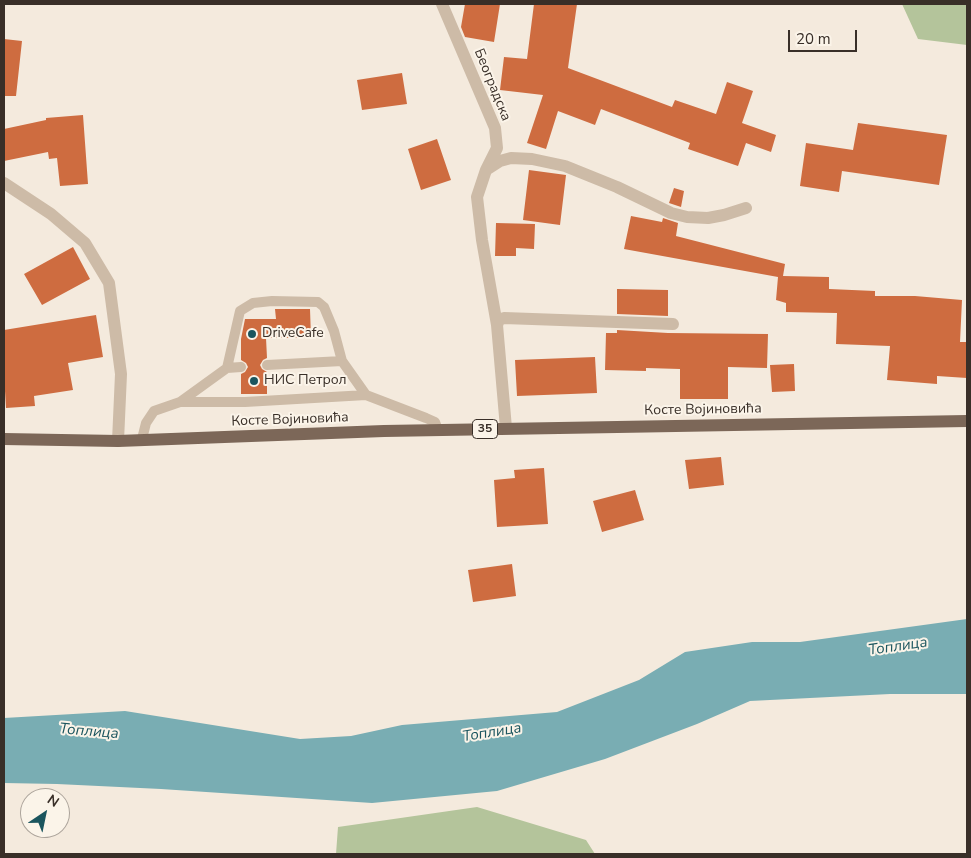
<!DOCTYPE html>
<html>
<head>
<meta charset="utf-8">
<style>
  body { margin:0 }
  #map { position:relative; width:971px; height:858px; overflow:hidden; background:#f4eadd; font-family:"Nunito Sans",sans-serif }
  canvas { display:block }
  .frame { position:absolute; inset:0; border:5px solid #392f28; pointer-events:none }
  .north { position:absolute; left:20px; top:788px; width:50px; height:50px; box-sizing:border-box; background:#fbf4e9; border:1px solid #ada59c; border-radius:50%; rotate:34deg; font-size:14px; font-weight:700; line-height:20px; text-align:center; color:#392f28 }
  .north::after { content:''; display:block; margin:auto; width:18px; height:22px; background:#1b555e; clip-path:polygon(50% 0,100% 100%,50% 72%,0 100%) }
  .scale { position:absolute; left:788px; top:30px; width:69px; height:22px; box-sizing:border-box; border:2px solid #392f28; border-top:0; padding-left:6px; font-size:15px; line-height:18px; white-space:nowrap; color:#392f28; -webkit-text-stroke:4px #fbf4e9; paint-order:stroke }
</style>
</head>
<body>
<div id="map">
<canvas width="971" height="858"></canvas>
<div class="frame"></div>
<div class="north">N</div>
<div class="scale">20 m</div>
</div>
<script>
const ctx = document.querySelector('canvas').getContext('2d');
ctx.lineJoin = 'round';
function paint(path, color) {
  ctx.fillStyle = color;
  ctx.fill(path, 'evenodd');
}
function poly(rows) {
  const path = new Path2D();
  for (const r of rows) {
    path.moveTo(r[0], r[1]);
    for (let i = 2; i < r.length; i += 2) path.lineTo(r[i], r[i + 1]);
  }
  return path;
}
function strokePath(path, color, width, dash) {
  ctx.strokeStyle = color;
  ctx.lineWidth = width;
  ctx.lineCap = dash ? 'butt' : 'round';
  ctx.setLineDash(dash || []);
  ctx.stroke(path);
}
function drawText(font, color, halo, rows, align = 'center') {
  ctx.font = font + ' "Nunito Sans",sans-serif';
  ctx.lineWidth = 4;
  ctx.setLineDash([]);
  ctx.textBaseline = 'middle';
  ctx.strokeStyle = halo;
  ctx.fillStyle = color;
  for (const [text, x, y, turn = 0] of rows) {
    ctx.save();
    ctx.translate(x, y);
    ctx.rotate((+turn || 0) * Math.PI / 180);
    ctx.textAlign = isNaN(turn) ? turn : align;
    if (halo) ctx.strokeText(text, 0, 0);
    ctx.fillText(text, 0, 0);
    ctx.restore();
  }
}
const green = poly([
  [902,4,967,4,967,45,918,39],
  [477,807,586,840,595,854,336,854,338,827]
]);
const water = poly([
  [967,619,967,694,890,694,750,701,697,724,605,759,497,791,372,803,161,789,57,784,4,783,4,718,125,711,300,739,351,736,402,725,557,712,639,680,685,652,752,642,800,642]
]);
const building = poly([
  [465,4,500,4,494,42,465,37,461,27],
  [534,4,577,4,568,68,672,107,675,100,716,114,727,82,753,91,742,123,776,135,771,152,746,143,738,166,688,149,690,143,601,109,595,125,558,111,546,149,527,143,543,95,500,90,504,57,527,59],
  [4,39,22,41,16,96,4,96],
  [402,73,407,104,362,110,357,80],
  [83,115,88,184,60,186,57,158,49,159,48,152,4,161,4,129,46,120,46,118],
  [858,123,947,135,939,185,842,171,839,192,800,186,806,143,853,150],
  [437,139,451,180,421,190,408,149],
  [529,170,566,175,560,225,523,220],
  [674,188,684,191,681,207,669,203],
  [631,216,662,222,663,218,678,223,676,236,785,264,783,276,829,277,829,289,875,291,875,296,915,296,962,300,960,342,967,342,967,378,937,376,937,384,887,380,890,346,836,344,837,313,786,312,786,303,776,300,778,277,624,249],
  [496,223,535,224,534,249,516,248,516,256,495,256],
  [73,247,90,279,42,305,24,274],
  [617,289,668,290,668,316,617,314],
  [275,309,310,309,311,338,266,338,267,358,263,360,260,365,262,369,267,372,267,394,241,394,241,374,245,372,248,367,246,363,241,360,241,339,245,319,276,319],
  [96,315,103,357,68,363,73,390,34,396,35,406,6,408,4,374,4,330],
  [617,330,668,333,768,334,767,368,728,367,728,399,680,399,680,369,646,368,646,371,605,370,606,333,617,333],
  [595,357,597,393,517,396,515,360],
  [794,364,795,391,772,392,770,365],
  [721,457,724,485,689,489,685,460],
  [544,468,548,524,497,527,494,480,515,478,514,470],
  [635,490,644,520,602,532,593,501],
  [512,564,516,596,473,602,468,570]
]);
const lane = poly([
  [267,365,342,361,366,395],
  [227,368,240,311,253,303,272,301,318,302,324,307,334,331,342,361],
  [180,402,227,368,241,367],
  [142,439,146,423,154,411,180,402,245,402,366,395,426,418,435,422,438,430]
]);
const street = poly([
  [442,4,495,128,497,148,486,170,477,197,482,240,497,325],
  [486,170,500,161,511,158,532,159,565,166,617,187,671,213,687,217,708,218,724,215,746,208],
  [4,183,51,214,85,243,109,283,121,374,118,441],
  [506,428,497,325,499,320,504,318,673,324]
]);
const primary = poly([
  [4,439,118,441,384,431,967,421]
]);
const markers = [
  [252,334,5,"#1b555e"],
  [254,381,5,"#1b555e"]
];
const shields = [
  [485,429,25]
];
const shieldNames = [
  ["35",485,429]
];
const streetNames = [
  ["Београдска",492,85,68],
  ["Косте Војиновића",703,410,-1],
  ["Косте Војиновића",290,420,-2]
];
const poiNames = [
  ["DriveCafe",262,334],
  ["НИС Петрол",264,381]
];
const waterNames = [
  ["Топлица",898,647,-8],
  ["Топлица",89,732,5],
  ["Топлица",492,733,-9]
];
paint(green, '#b4c49b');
paint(water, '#79adb3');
paint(building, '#ce6c40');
strokePath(lane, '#cdbba7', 10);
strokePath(street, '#cdbba7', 12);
strokePath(primary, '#7c6758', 12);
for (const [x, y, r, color] of markers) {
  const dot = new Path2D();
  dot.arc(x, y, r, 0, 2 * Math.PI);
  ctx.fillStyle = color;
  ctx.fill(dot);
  strokePath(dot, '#fbf4e9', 2);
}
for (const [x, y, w] of shields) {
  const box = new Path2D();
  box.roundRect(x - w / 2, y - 9.5, w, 19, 4);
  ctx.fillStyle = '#fbf4e9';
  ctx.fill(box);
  strokePath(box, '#392f28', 1);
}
drawText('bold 12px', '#392f28', null, shieldNames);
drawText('14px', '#392f28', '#fbf4e9', streetNames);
drawText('14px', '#392f28', '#fbf4e9', poiNames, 'left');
drawText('italic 15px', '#1b555e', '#fbf4e9', waterNames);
</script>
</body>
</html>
